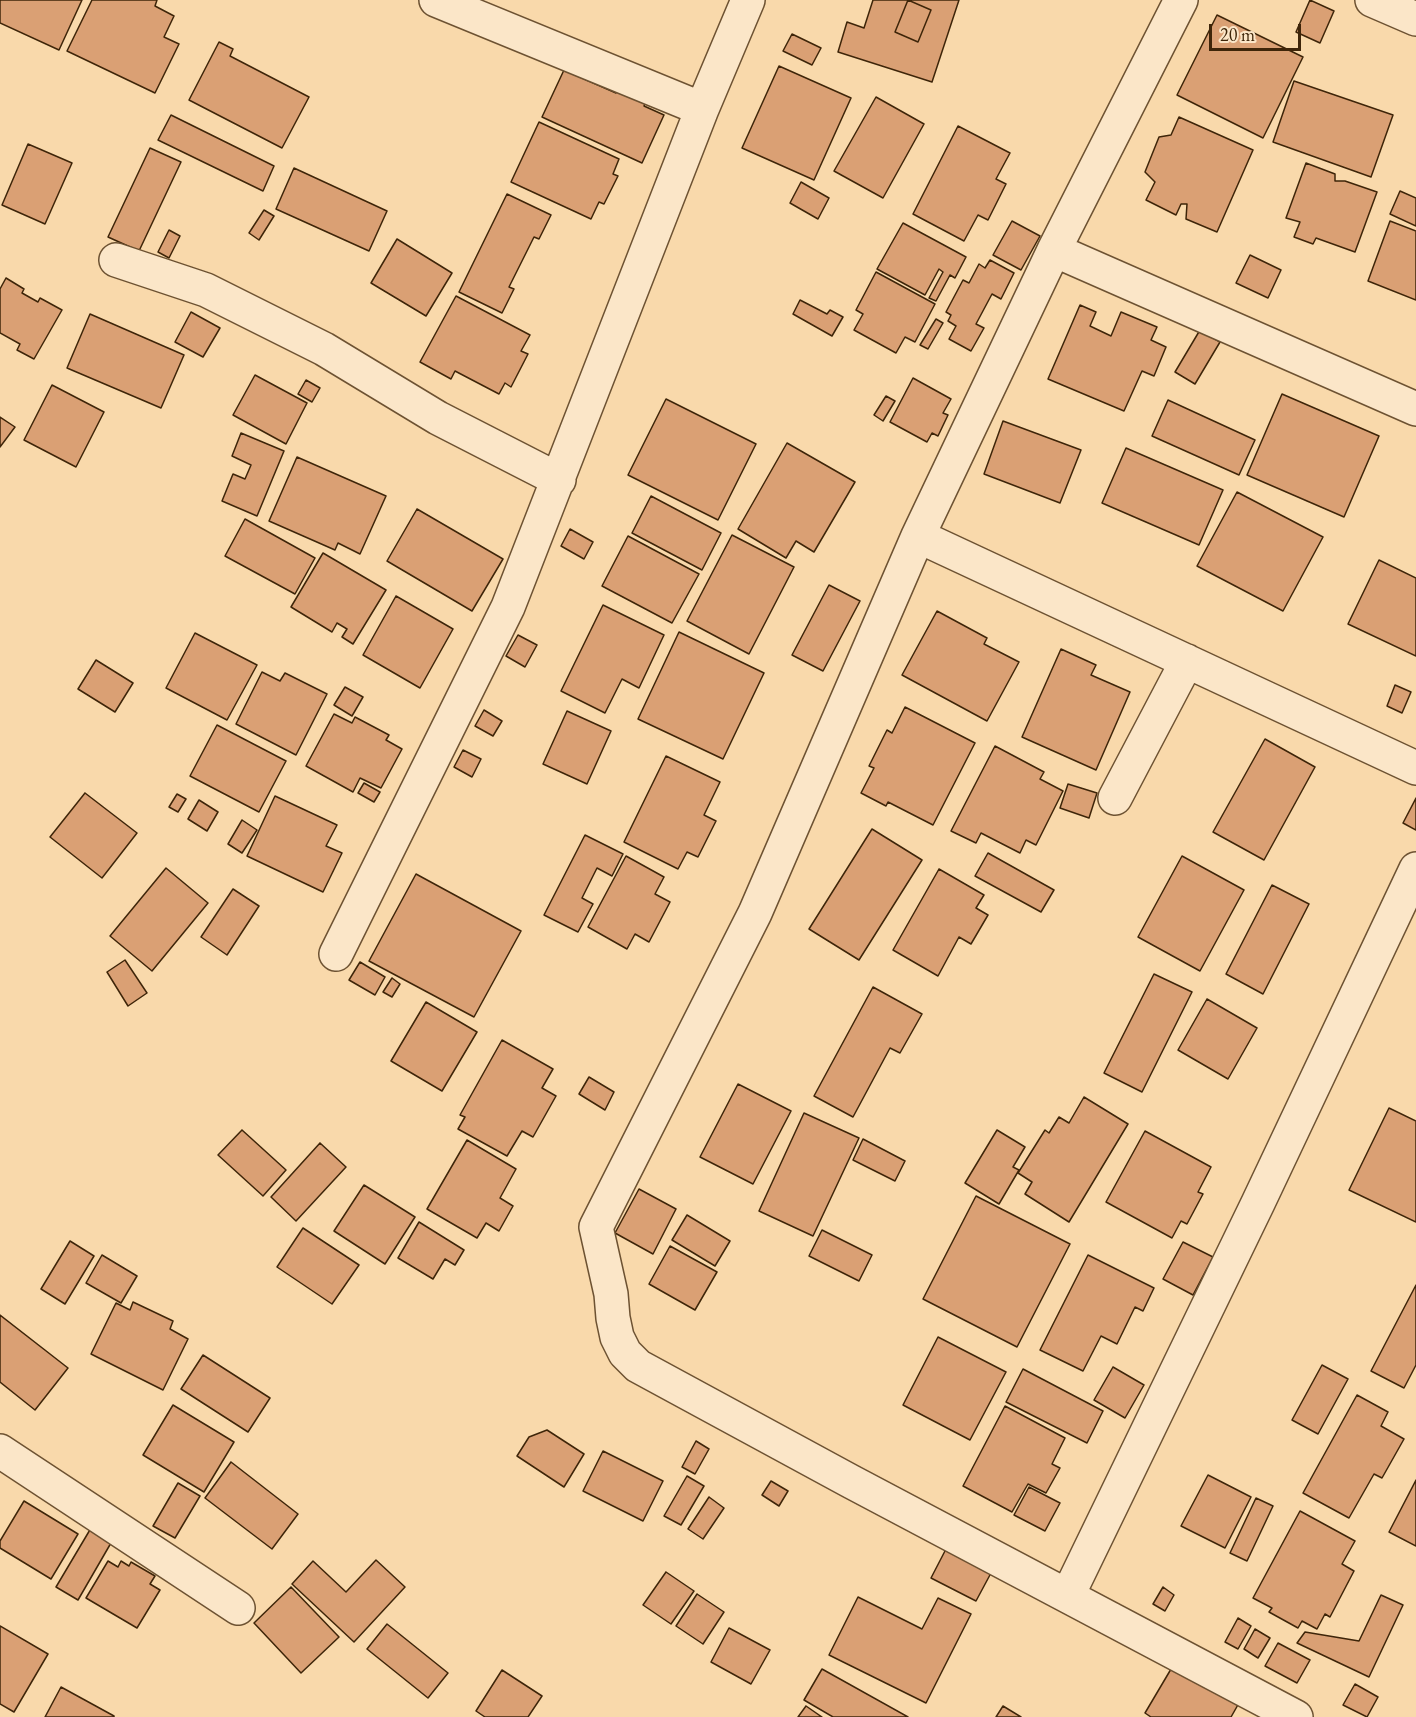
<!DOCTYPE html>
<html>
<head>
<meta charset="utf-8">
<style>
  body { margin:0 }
  #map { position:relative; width:1416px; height:1717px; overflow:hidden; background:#f9d9ab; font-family:"EB Garamond",serif }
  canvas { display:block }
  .scale { position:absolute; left:1209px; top:24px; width:92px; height:27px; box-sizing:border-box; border:3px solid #3e2509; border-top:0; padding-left:8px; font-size:18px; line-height:21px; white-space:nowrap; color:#3e2509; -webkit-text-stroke:4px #fbe6c8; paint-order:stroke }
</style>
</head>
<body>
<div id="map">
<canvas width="1416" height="1717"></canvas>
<div class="scale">20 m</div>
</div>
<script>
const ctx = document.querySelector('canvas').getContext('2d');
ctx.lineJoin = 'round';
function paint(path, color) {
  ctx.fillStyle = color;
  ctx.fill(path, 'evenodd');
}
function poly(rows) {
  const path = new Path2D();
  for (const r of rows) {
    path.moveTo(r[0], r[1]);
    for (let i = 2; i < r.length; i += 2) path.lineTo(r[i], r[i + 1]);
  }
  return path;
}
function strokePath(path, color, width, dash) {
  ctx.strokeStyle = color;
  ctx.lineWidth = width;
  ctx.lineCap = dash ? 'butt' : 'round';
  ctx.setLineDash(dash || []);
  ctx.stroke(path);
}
const building = poly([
  [0,0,82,0,59,50,0,23,0,0],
  [92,0,157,0,155,6,174,16,164,37,179,44,155,93,67,51,92,0],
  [873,0,959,0,932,82,838,52,847,22,864,28,873,0],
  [908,0,931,10,918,42,895,32,908,0],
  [908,0,931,10,918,42,895,32,908,0],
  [1310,0,1334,11,1320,43,1296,32,1310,0],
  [1217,15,1303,57,1263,138,1177,95,1217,15],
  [792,34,821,48,812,65,783,51,792,34],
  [219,42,233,49,230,56,309,97,282,148,189,100,219,42],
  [779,66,851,98,814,180,742,148,779,66],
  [564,70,616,93,618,89,646,101,644,106,664,115,642,163,542,117,564,70],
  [1294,81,1393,115,1371,177,1273,142,1294,81],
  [876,97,924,124,883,198,834,171,876,97],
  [171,115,274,166,263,191,158,140,171,115],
  [1179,117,1253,150,1217,232,1186,219,1187,204,1181,204,1176,215,1146,200,1155,182,1145,172,1159,137,1171,135,1179,117],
  [539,122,619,159,613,174,618,176,604,204,599,202,591,219,511,182,539,122],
  [958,126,1010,153,996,179,1006,184,988,220,978,215,964,241,913,214,958,126],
  [28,144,72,163,45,224,2,205,28,144],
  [150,148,181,162,139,251,108,237,150,148],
  [1306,163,1335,174,1335,181,1345,181,1377,192,1355,252,1316,238,1313,244,1294,237,1300,222,1286,218,1306,163],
  [294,168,387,211,369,251,276,209,294,168],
  [801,182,829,198,818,219,790,203,801,182],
  [1400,191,1416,198,1416,226,1390,214,1400,191],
  [507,194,551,215,539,239,534,237,509,287,514,289,502,313,459,292,507,194],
  [264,210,274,216,259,240,249,233,264,210],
  [1012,221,1040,236,1021,270,993,255,1012,221],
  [1390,221,1416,231,1416,300,1368,281,1390,221],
  [903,223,966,257,955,278,950,275,936,301,929,298,943,272,939,269,925,295,877,269,903,223],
  [169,230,180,236,169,258,158,252,169,230],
  [397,239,452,273,426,316,371,283,397,239],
  [1250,255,1281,270,1268,298,1236,283,1250,255],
  [990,260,1014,273,1001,299,992,294,976,324,984,328,971,351,949,339,956,326,948,321,951,315,946,312,963,280,969,283,979,264,985,268,990,260],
  [876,272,935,304,915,342,905,337,896,353,854,330,863,314,856,310,876,272],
  [6,278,24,289,22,293,38,302,40,298,62,310,34,359,17,350,20,344,0,333,0,289,6,278],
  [456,296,530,335,521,351,528,354,511,387,505,383,499,394,455,371,451,379,420,362,456,296],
  [800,300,827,314,830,310,843,317,832,336,793,314,800,300],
  [1080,305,1096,312,1090,326,1111,336,1121,312,1157,327,1151,340,1166,347,1154,376,1142,371,1124,411,1048,379,1080,305],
  [191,312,220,328,203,357,175,342,191,312],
  [90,314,184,355,161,408,67,368,90,314],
  [936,319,943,323,928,349,920,345,936,319],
  [1200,330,1220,342,1195,384,1175,372,1200,330],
  [255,375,307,403,286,444,233,415,255,375],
  [913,378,951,399,943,413,948,415,938,436,932,433,927,442,890,422,913,378],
  [306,380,320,388,312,402,298,394,306,380],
  [52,385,104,412,76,467,24,440,52,385],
  [1282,394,1379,436,1344,517,1247,475,1282,394],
  [886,396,895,401,883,421,874,415,886,396],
  [666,399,756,444,718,520,628,475,666,399],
  [1168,400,1255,440,1239,475,1152,436,1168,400],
  [0,417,15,427,0,447,0,417],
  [1003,421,1081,450,1060,503,984,474,1003,421],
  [241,433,284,451,257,516,222,501,233,474,245,479,251,465,232,456,241,433],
  [787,443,855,482,814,552,796,541,786,558,738,529,787,443],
  [1126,448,1223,490,1199,545,1102,503,1126,448],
  [297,457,386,496,360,554,338,543,335,550,269,521,297,457],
  [1237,492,1323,537,1283,611,1197,566,1237,492],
  [651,496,721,533,702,570,632,533,651,496],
  [417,509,503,559,472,611,387,561,417,509],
  [245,519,315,558,295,594,225,556,245,519],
  [570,529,593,542,584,559,561,546,570,529],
  [732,535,794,567,749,654,687,621,732,535],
  [628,536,699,574,672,623,602,586,628,536],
  [323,553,386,590,353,644,342,637,347,629,337,623,332,632,291,607,323,553],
  [1379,560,1416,578,1416,656,1348,624,1379,560],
  [829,585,860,601,823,671,792,655,829,585],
  [396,596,453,629,420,688,363,655,396,596],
  [603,605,664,635,639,688,622,679,605,713,561,691,603,605],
  [937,611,987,638,984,644,1019,662,987,721,902,675,937,611],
  [679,632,764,673,723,759,638,719,679,632],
  [195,633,257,665,227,720,166,688,195,633],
  [518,635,537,645,525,667,506,656,518,635],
  [1061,649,1096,665,1091,675,1130,692,1096,770,1022,737,1061,649],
  [96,660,133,683,115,712,78,689,96,660],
  [262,672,280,681,285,673,327,694,296,755,236,724,262,672],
  [1395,685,1411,692,1402,713,1387,706,1395,685],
  [345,687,363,697,352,716,334,705,345,687],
  [905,707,975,743,933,825,888,802,886,806,861,793,874,768,869,766,887,730,892,733,905,707],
  [484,710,502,721,493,736,475,726,484,710],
  [567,711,611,731,587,784,543,764,567,711],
  [334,714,352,723,355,717,389,735,386,740,402,749,381,788,360,778,353,792,306,766,334,714],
  [217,725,286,761,259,812,190,776,217,725],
  [1265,739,1315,767,1264,860,1213,832,1265,739],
  [995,746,1044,772,1040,779,1063,791,1036,845,1026,840,1020,853,981,833,976,843,951,831,995,746],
  [463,750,481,759,472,777,454,767,463,750],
  [666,756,720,782,704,815,716,821,698,857,687,852,678,869,624,842,666,756],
  [364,783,380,792,374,802,358,793,364,783],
  [1068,784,1097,793,1089,818,1060,808,1068,784],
  [85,793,137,833,102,878,50,837,85,793],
  [177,794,186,799,178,812,169,807,177,794],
  [275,796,337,825,326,846,342,853,323,892,247,856,275,796],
  [1416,798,1416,830,1403,823,1416,798],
  [199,800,218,812,207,831,188,819,199,800],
  [242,820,257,830,242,853,228,844,242,820],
  [872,829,922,860,859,960,809,929,872,829],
  [585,835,623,854,612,876,597,868,582,898,593,904,578,932,544,915,585,835],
  [988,853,1054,890,1041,912,975,876,988,853],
  [626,856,664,877,655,894,670,902,649,942,635,934,627,949,588,927,626,856],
  [1182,856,1244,890,1200,971,1138,937,1182,856],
  [166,868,208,903,152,971,110,936,166,868],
  [939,869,984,895,976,908,988,915,971,944,959,937,938,976,893,950,939,869],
  [416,874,521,931,474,1017,369,961,416,874],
  [1272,885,1309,904,1263,994,1226,974,1272,885],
  [233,889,259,906,227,955,201,937,233,889],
  [125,960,147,993,128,1006,107,972,125,960],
  [360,962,385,977,375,995,349,980,360,962],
  [1154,974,1192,992,1142,1092,1104,1073,1154,974],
  [392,978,400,984,392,997,383,992,392,978],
  [873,987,922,1014,900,1053,890,1048,853,1117,814,1096,873,987],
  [1207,999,1257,1028,1228,1079,1178,1050,1207,999],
  [426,1002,477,1032,442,1091,391,1061,426,1002],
  [502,1040,553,1069,542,1088,556,1096,533,1137,522,1131,507,1156,458,1129,465,1117,460,1115,502,1040],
  [589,1077,614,1092,605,1110,579,1094,589,1077],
  [738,1084,791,1111,753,1184,700,1157,738,1084],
  [1084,1097,1128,1124,1069,1222,1025,1194,1032,1182,1018,1173,1045,1130,1049,1133,1059,1117,1069,1123,1084,1097],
  [1389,1108,1416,1121,1416,1222,1349,1190,1389,1108],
  [804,1113,859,1138,813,1236,759,1211,804,1113],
  [242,1130,286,1170,263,1196,218,1155,242,1130],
  [997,1130,1025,1147,1013,1167,1019,1170,999,1204,965,1183,997,1130],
  [1145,1131,1211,1167,1198,1192,1203,1194,1187,1224,1181,1221,1172,1238,1106,1202,1145,1131],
  [863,1139,905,1161,895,1181,853,1160,863,1139],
  [467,1140,516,1169,500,1198,513,1206,499,1231,486,1223,477,1238,427,1209,467,1140],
  [320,1143,346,1167,296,1221,271,1197,320,1143],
  [364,1185,415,1217,385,1264,334,1231,364,1185],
  [639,1189,676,1209,653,1254,615,1233,639,1189],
  [976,1196,1070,1244,1017,1347,923,1299,976,1196],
  [687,1215,730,1241,715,1266,672,1240,687,1215],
  [419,1222,464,1250,455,1265,445,1259,433,1279,398,1258,419,1222],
  [303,1228,359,1265,332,1304,277,1267,303,1228],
  [822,1230,872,1255,859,1281,809,1256,822,1230],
  [70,1241,94,1256,65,1304,41,1289,70,1241],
  [1183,1242,1213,1257,1193,1295,1163,1279,1183,1242],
  [670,1246,717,1272,695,1310,649,1284,670,1246],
  [102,1255,137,1276,121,1303,86,1283,102,1255],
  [1088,1255,1154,1288,1143,1311,1135,1307,1117,1344,1101,1336,1083,1371,1040,1350,1088,1255],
  [1416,1285,1416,1365,1404,1388,1371,1371,1416,1285],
  [133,1302,173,1321,170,1329,188,1339,163,1390,91,1354,116,1303,130,1310,133,1302],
  [0,1315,68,1368,35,1410,0,1382,0,1315],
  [938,1337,1006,1372,970,1440,903,1405,938,1337],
  [203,1355,270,1398,248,1432,181,1389,203,1355],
  [1322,1365,1348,1379,1318,1434,1292,1420,1322,1365],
  [1113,1367,1144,1385,1125,1418,1094,1400,1113,1367],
  [1023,1369,1103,1411,1087,1443,1006,1402,1023,1369],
  [1357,1395,1388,1412,1381,1426,1404,1439,1382,1478,1374,1474,1349,1518,1303,1493,1357,1395],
  [173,1405,234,1442,204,1492,143,1455,173,1405],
  [1005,1406,1065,1438,1052,1464,1060,1468,1046,1493,1028,1484,1012,1512,963,1486,1005,1406],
  [547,1430,584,1454,564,1487,517,1456,529,1437,547,1430],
  [696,1441,709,1449,695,1474,682,1467,696,1441],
  [603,1451,663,1481,643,1521,583,1491,603,1451],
  [231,1462,298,1514,272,1549,205,1498,231,1462],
  [1208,1475,1251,1497,1225,1548,1181,1526,1208,1475],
  [687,1476,704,1486,681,1525,664,1516,687,1476],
  [1416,1480,1416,1546,1389,1532,1416,1480],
  [771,1481,788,1491,779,1506,762,1495,771,1481],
  [178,1483,200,1496,175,1538,153,1526,178,1483],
  [1029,1487,1060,1503,1045,1531,1014,1515,1029,1487],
  [709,1497,724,1508,703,1539,688,1529,709,1497],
  [1256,1498,1273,1506,1247,1561,1230,1553,1256,1498],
  [24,1501,78,1534,51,1579,0,1548,0,1541,24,1501],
  [1300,1511,1355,1541,1342,1564,1354,1571,1330,1617,1325,1614,1317,1629,1302,1621,1298,1628,1269,1612,1272,1608,1253,1598,1300,1511],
  [94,1523,115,1536,78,1600,56,1587,94,1523],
  [946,1549,991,1573,976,1601,931,1578,946,1549],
  [376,1560,405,1587,354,1642,292,1584,313,1561,346,1592,376,1560],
  [108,1561,118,1567,121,1561,129,1566,131,1562,155,1576,150,1584,160,1590,137,1628,86,1598,108,1561],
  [666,1572,694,1591,671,1624,643,1605,666,1572],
  [291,1587,339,1637,301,1673,254,1623,291,1587],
  [1163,1587,1174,1595,1165,1611,1153,1604,1163,1587],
  [697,1594,724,1612,703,1644,676,1626,697,1594],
  [1381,1595,1403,1605,1369,1677,1297,1643,1305,1632,1359,1641,1381,1595],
  [858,1597,922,1629,938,1598,971,1614,926,1703,829,1655,858,1597],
  [1238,1618,1251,1626,1238,1649,1225,1642,1238,1618],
  [387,1624,448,1673,428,1698,367,1649,387,1624],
  [0,1626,48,1654,14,1712,0,1704,0,1626],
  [729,1628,770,1650,751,1684,711,1662,729,1628],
  [1255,1629,1270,1638,1258,1658,1244,1649,1255,1629],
  [1278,1643,1310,1660,1297,1683,1265,1666,1278,1643],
  [1174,1664,1239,1703,1231,1717,1151,1717,1145,1713,1174,1664],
  [822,1669,908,1717,833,1717,804,1700,822,1669],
  [502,1670,542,1696,528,1717,485,1717,476,1711,502,1670],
  [1355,1684,1378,1697,1367,1717,1343,1705,1355,1684],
  [61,1687,114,1716,114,1717,45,1717,61,1687],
  [806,1706,822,1717,798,1717,806,1706],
  [1003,1706,1021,1717,996,1717,1003,1706]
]);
const minor = poly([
  [436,0,702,109],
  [1181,0,1054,250,918,536,755,913,596,1227,611,1294,613,1318,617,1337,625,1353,638,1366,850,1481,1296,1717],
  [1372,0,1416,19],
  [1054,250,1416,409],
  [116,260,206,290,324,349,438,418,559,480],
  [918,536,1416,768],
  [1115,798,1187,661],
  [336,954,508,607,702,109,748,0],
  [0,1451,238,1608],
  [1068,1595,1258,1203,1416,869]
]);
paint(building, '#daa074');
strokePath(building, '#3e2509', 1.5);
strokePath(minor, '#6d5232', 36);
strokePath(minor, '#fbe6c8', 33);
</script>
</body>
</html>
